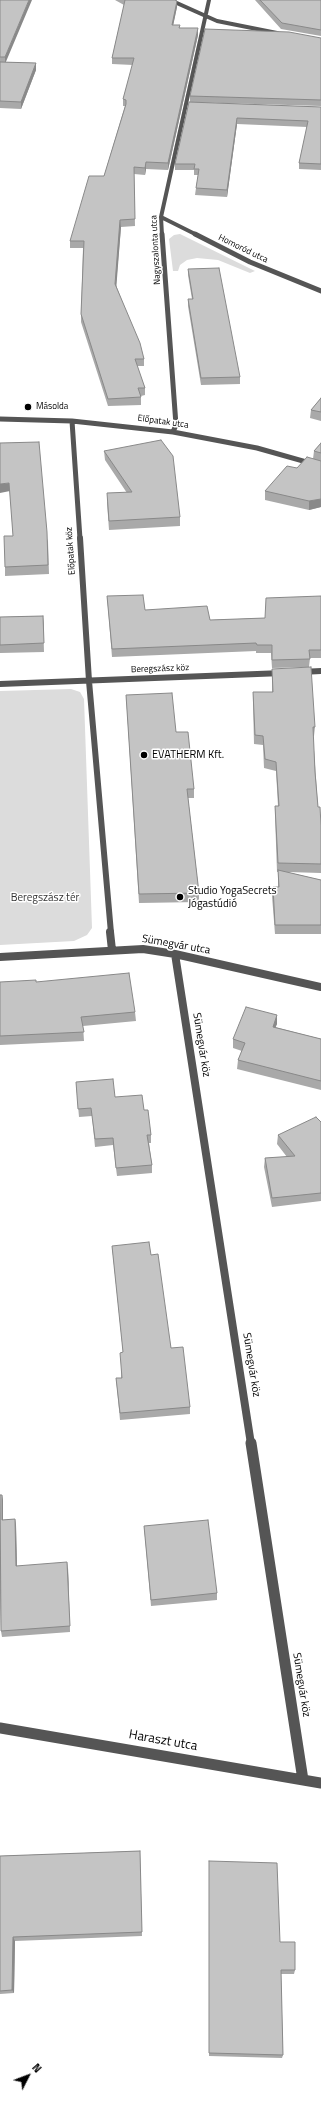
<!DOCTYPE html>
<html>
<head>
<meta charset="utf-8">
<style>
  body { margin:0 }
  #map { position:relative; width:321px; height:2104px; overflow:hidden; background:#fff; font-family:"Titillium Web",sans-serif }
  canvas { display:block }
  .north { position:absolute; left:8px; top:2056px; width:40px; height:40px; -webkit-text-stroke:3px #fff; paint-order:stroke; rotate:48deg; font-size:11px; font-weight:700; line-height:16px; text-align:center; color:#000 }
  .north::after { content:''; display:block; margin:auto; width:14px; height:18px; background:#000; clip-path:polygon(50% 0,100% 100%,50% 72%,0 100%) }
</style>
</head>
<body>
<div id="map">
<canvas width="321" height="2104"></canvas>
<div class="north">N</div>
</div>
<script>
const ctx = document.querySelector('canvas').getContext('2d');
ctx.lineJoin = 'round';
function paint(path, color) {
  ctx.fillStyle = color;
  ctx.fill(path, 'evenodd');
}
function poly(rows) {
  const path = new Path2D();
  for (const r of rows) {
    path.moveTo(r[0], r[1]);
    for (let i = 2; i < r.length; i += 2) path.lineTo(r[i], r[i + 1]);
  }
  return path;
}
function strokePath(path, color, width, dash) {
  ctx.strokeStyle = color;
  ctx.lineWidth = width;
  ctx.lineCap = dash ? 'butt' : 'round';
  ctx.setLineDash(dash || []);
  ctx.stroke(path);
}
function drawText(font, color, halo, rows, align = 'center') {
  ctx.font = font + ' "Titillium Web",sans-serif';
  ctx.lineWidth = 3;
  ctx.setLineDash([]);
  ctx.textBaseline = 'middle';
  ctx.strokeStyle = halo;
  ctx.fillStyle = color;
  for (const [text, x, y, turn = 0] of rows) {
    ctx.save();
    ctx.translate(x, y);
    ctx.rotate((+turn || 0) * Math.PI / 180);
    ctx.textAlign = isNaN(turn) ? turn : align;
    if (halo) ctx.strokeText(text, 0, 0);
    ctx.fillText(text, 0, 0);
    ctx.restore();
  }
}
const green = poly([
  [180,234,255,271,250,273,218,260,197,258,187,260,180,265,178,271,173,271,169,239,174,235],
  [71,689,80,692,84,699,92,928,87,935,74,941,0,945,0,691]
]);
const streetFar4 = poly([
  [170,0,217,21,277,33],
  [161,217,197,235],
  [162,235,161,217,209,0]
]);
const streetFar3 = poly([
  [162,234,176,425,173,432],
  [195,234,250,262,321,291],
  [0,419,72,421,173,432,257,448,321,466],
  [72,421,80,539]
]);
const streetFar2 = poly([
  [80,538,89,681,111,933],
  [301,672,321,671],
  [0,684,283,673]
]);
const streetFar1 = poly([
  [110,932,112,950],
  [175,954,251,1444],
  [0,957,143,949,175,954,321,987]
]);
const street = poly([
  [251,1443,303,1780],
  [0,1728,321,1783]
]);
const wall = poly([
  [0,0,6,62,36,63,36,70,21,109,0,108],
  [115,0,175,0,177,7,173,25,198,35,168,170,146,169,145,175,134,174,135,226,121,227,116,285,144,359,144,366,137,366,145,388,145,395,141,396,141,405,108,406,81,322,81,314,83,248,70,248,70,241,104,176,125,106,123,106,123,99,133,65,112,64,112,58,124,5],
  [255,0,321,0,321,36,281,29],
  [321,38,321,106,190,102,190,96],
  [189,102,321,107,321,170,299,169,299,163,307,127,237,124,227,197,195,195,196,188,198,175,194,175,194,170,175,170,175,164],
  [188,269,240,377,240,384,201,385,188,306,188,299,192,299,188,275],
  [321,398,321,421,310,418,311,410],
  [0,443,48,541,49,574,5,576,5,567,13,536,10,491],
  [321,443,321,507,309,510,265,500,265,491,297,468,313,459,314,451],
  [104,451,180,517,180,526,109,530,107,502,127,493,105,460],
  [107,596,145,610,210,620,265,618,321,596,321,658,310,658,309,667,272,668,271,653,256,653,256,651,112,657],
  [43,616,44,652,0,653,0,617],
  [272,669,315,727,314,736,313,736,318,807,321,825,321,873,287,872,321,880,321,934,275,934,272,896,273,887,278,887,278,872,277,872,275,815,275,806,278,806,276,771,264,768,263,745,254,744,253,701,253,692,272,692],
  [126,695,176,732,194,789,194,798,188,798,199,893,199,902,139,903],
  [0,982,36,982,135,1012,136,1021,83,1026,84,1041,0,1045],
  [277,1015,277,1024,275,1027,321,1039,321,1090,237,1069,238,1060,242,1051,233,1048,233,1039],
  [76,1082,115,1097,144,1110,151,1135,151,1143,149,1143,152,1165,152,1173,117,1176,113,1145,95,1147,92,1116,79,1117],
  [321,1122,321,1201,272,1207,264,1167,265,1158,287,1157,277,1144,278,1135],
  [112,1246,151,1255,171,1348,190,1407,190,1414,120,1420,116,1378,121,1378,123,1352],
  [0,1495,2,1495,3,1501,3,1520,15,1519,16,1525,17,1566,68,1568,70,1632,2,1637,1,1631,0,1592],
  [144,1526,217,1593,217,1600,151,1606],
  [140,1851,142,1936,15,1941,14,1993,0,1994,0,1856],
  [209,1861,280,1942,295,1970,294,1974,281,1974,283,2055,282,2058,209,2056]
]);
const shadedWall = poly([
  [29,0,32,0,5,64,5,57],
  [177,1,177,7,172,31,172,25],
  [198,28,198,35,168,170,168,163],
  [36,63,36,70,21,109,21,102],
  [237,118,237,124,227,197,227,190],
  [146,162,146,169,145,175,145,168],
  [120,220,121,227,116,291,115,284],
  [9,483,10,491,0,493,0,484],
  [321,499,321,507,309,510,309,501],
  [43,616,44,624,44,652,44,643],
  [277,1015,277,1024,272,1036,273,1027],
  [2,1495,3,1501,3,1526,2,1520],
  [15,1519,16,1525,17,1572,16,1566],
  [67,1562,68,1568,70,1632,70,1626],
  [13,1937,15,1941,14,1993,12,1990]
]);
const building = poly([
  [0,0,29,0,5,57,0,57,0,0],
  [125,0,175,0,177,1,172,25,180,25,179,28,198,28,168,163,146,162,145,168,134,167,135,219,120,220,115,284,140,343,144,359,135,359,145,388,138,388,141,397,108,399,81,314,84,241,70,241,89,176,104,176,126,104,126,100,123,99,134,58,112,58,125,0],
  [260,0,321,0,321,30,282,23,260,0],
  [205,29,289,32,321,38,321,100,190,96,205,29],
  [0,62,36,63,21,102,0,101,0,62],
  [189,102,321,107,321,164,299,163,308,121,237,118,227,190,196,188,199,169,194,169,195,164,175,164,189,102],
  [219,268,240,377,201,378,188,299,193,299,188,269,219,268],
  [321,398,321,412,311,410,321,398],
  [161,440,173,456,180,517,109,521,107,493,132,492,104,451,161,440],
  [39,442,47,532,48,565,5,567,4,536,13,536,9,483,0,484,0,443,39,442],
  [321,443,321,453,314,451,321,443],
  [307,457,321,461,321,499,309,501,265,491,287,466,297,468,307,457],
  [143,595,145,610,207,606,210,620,265,618,266,598,321,596,321,650,309,650,310,659,272,660,272,645,257,645,256,643,112,649,107,596,143,595],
  [43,616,44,643,0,645,0,617,43,616],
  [311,667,315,727,313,727,315,772,318,807,320,807,321,825,321,864,278,863,275,806,279,806,276,762,265,759,263,736,255,735,253,692,273,692,272,669,311,667],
  [172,693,176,732,188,732,194,789,187,789,199,893,139,894,126,695,172,693],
  [278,870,321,880,321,925,275,925,273,887,279,887,278,870],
  [129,973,135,1012,81,1017,84,1032,0,1036,0,982,36,980,36,982,129,973],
  [246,1007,277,1015,273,1027,321,1039,321,1081,238,1060,245,1043,233,1039,246,1007],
  [113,1079,115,1097,142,1095,144,1110,148,1110,151,1135,147,1135,152,1165,116,1168,113,1138,95,1139,91,1108,78,1109,76,1082,113,1079],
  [316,1117,321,1122,321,1193,272,1198,265,1158,295,1156,278,1135,316,1117],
  [149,1242,151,1255,158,1254,171,1348,183,1347,190,1407,120,1413,116,1378,122,1378,120,1353,123,1352,112,1246,149,1242],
  [0,1495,2,1495,2,1520,15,1519,16,1566,67,1562,70,1626,1,1631,0,1495],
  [208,1520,217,1593,151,1600,144,1526,208,1520],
  [140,1851,142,1932,13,1937,12,1990,0,1991,0,1856,140,1851],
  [209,1861,277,1863,280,1942,295,1942,295,1970,281,1970,283,2055,209,2053,209,1861]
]);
const markers = [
  [28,407,4,"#000"],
  [144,755,4,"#000"],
  [180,897,4,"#000"]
];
const farStreetnames = [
  ["Homoród utca",243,249,26],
  ["Nagyszalonta utca",156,250,-93],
  ["Előpatak utca",163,422,8],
  ["Előpatak köz",71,551,-94],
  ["Beregszász köz",160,669,-2]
];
const farPoinames = [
  ["Másolda",36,407]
];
const poiNames = [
  ["EVATHERM Kft.",152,755],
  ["Studio YogaSecrets",188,891],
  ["Jógastúdió",188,904]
];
const parkNames = [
  ["Beregszász tér",45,898]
];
const streetNames = [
  ["Sümegvár utca",176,945,10],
  ["Sümegvár köz",201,1045,81],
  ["Sümegvár köz",251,1365,81],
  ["Sümegvár köz",301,1685,81]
];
const nearStreetnames = [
  ["Haraszt utca",163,1741,10]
];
paint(green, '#dcdcdc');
strokePath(streetFar4, '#555', 4);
strokePath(streetFar3, '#555', 5);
strokePath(streetFar2, '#555', 6);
strokePath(streetFar1, '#555', 8);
strokePath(street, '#555', 11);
paint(wall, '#a9a9a9');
paint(shadedWall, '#898989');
paint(building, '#c4c4c4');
strokePath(building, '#898989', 1);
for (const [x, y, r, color] of markers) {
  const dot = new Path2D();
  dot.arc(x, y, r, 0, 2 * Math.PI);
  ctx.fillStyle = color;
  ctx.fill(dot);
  strokePath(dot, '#fff', 1.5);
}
drawText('9px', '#000', '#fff', farStreetnames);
drawText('9px', '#000', '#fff', farPoinames, 'left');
drawText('11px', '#000', '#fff', poiNames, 'left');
drawText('11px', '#333', '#fff', parkNames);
drawText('11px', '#000', '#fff', streetNames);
drawText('13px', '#000', '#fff', nearStreetnames);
</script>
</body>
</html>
